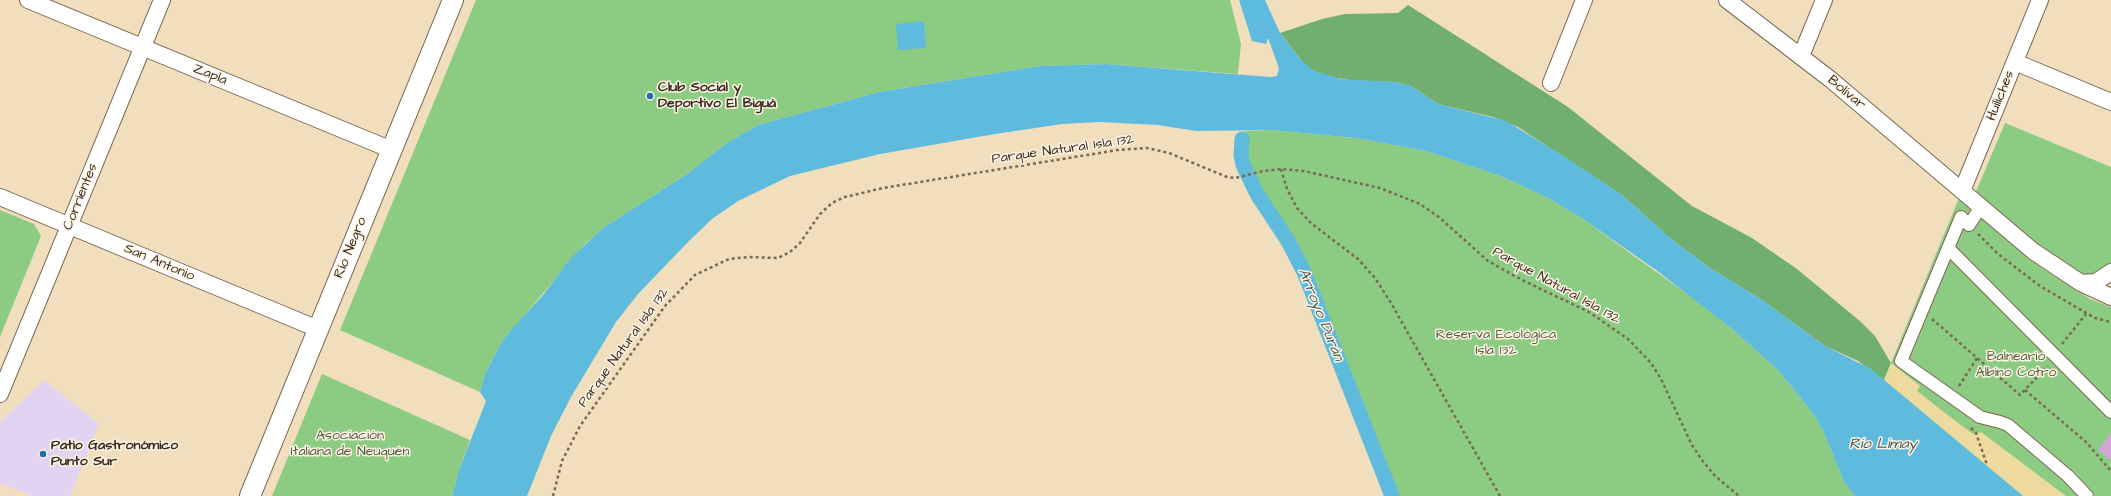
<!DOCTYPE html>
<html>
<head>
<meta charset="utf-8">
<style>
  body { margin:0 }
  canvas { display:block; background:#f0debc }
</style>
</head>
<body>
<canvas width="2111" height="496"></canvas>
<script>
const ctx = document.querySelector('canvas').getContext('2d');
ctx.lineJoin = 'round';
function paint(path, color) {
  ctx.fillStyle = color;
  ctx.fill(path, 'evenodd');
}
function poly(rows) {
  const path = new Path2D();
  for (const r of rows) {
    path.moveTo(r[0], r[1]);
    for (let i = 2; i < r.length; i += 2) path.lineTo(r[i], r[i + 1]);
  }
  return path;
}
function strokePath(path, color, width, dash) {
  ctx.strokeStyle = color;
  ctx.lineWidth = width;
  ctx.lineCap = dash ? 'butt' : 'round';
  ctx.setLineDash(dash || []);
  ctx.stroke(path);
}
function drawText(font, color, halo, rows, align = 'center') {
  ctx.font = font + ' "Architects Daughter",sans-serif';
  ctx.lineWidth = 3;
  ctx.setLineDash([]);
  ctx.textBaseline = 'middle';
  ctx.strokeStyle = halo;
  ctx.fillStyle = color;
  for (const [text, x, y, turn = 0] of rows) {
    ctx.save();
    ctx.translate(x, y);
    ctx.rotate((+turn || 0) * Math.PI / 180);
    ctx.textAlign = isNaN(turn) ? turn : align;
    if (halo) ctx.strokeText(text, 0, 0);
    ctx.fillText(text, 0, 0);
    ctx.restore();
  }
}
const built = poly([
  [44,380,99,424,70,496,32,496,0,483,0,425,2,420]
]);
const green = poly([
  [476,0,1230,0,1241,44,1238,74,1106,64,1040,66,879,92,758,125,727,143,687,174,603,228,583,246,501,343,485,374,480,392,340,330],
  [2005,123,2111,167,2111,265,2088,278,2054,259,1975,194],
  [1271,130,1356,138,1426,151,1503,177,1550,199,1580,217,1698,302,1732,329,1778,370,1814,415,1824,433,1844,482,1855,496,1392,496,1304,272,1288,241,1257,194,1243,165,1241,146,1245,131],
  [1959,198,2042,268,2090,299,2111,307,2111,496,2023,496,1884,380],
  [0,210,34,224,41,236,0,337],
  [322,374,470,440,459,470,452,496,272,496]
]);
const forest = poly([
  [1408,5,1568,107,1692,206,1752,238,1797,269,1861,322,1875,336,1891,363,1884,380,1858,361,1825,346,1762,300,1710,268,1671,239,1622,195,1518,127,1493,117,1438,104,1411,86,1396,82,1355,81,1326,76,1314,71,1305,65,1280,33,1322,19,1345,14,1398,13]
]);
const sand = poly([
  [1891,363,1920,386,1917,391,1945,413,1973,434,1981,432,2066,496,2023,496,1884,380]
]);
const water = poly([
  [1239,0,1265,0,1280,33,1300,59,1314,71,1341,79,1396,82,1411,86,1438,104,1506,121,1557,152,1622,195,1671,239,1710,268,1762,300,1825,346,1871,369,2023,496,1855,496,1844,482,1824,433,1814,415,1778,370,1732,329,1656,270,1580,217,1550,199,1503,177,1426,151,1356,138,1271,130,1196,131,1158,125,1099,122,1062,124,995,134,880,154,790,176,738,201,712,219,689,241,638,294,616,322,571,397,551,436,527,496,452,496,459,470,486,401,480,392,485,374,501,343,511,330,543,295,570,259,603,228,687,174,727,143,758,125,879,92,1040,66,1106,64,1270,77,1277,76,1279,68,1268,38,1266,44,1252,41],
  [924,21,926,48,898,50,896,24]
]);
const canal = poly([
  [1242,139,1241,155,1243,165,1257,194,1288,241,1304,272,1392,496]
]);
const building = poly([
  [2111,433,2111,460,2098,450]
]);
const path = poly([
  [1281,169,1287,189,1297,208,1312,224,1358,259,1375,278,1391,303,1500,496],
  [1978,234,1998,254,2040,286,2095,318,2111,322],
  [1932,319,2020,395,2048,366],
  [2062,344,2086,314],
  [1959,386,1977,358],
  [2025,390,2086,442,2111,471],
  [1971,428,1976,433,1987,465],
  [553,496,562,461,580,426,665,306,695,275,729,259,748,257,778,258,790,252,800,243,820,214,832,203,845,197,883,188,1118,150,1147,148,1169,153,1227,177,1235,178,1263,171,1281,169,1304,171,1380,188,1420,204,1440,218,1488,261,1524,281,1589,312,1628,339,1651,363,1661,379,1692,445,1702,460,1715,476,1739,496]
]);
const pedestrian = poly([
  [1980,208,1969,225,1961,217,1901,361,1980,417,2000,422,2008,425,2068,476,2087,496],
  [1948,248,2111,412]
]);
const minor = poly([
  [28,0,392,150],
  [1727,0,1830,79,2033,251,2081,283,2111,297],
  [1801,56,1824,0],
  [2015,62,2111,102],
  [1551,83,1584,0],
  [1962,191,2040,0],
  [0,197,318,329],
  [2081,283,2096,282,2111,272],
  [0,394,162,0]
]);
const tertiary = poly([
  [250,496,453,0]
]);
const markers = [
  [650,96,4,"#1f6fb2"],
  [43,454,4,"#1f6fb2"]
];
const streetNames = [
  ["Zapla",210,75,22],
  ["Bolívar",1846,93,40],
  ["Huiliches",2001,96,-68],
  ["Parque Natural Isla 132",1063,150,-8],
  ["Corrientes",81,197,-68],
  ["Río Negro",351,248,-68],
  ["San Antonio",159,263,23],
  ["Parque Natural Isla 132",1556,286,29],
  ["Parque Natural Isla 132",624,348,-54]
];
const poiNames = [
  ["Club Social y",658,88],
  ["Deportivo El Biguá",658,104],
  ["Patio Gastronómico",51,446],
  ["Punto Sur",51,462]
];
const parkNames = [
  ["Reserva Ecológica",1496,335],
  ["Isla 132",1496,351],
  ["Balneario",2016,357],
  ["Albino Cotro",2016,373],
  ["Asociación",350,436],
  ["Italiana de Neuquén",350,452]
];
const waterNames = [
  ["Arroyo Durán",1320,315,68],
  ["Río Limay",1883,445]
];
paint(built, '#e3d3f2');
paint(green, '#8ccb82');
paint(forest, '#71af70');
paint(sand, '#eeda9e');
paint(water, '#5fbbdd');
strokePath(canal, '#5fbbdd', 15);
paint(building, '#d4a5d9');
strokePath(pedestrian, '#7a6955', 14);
strokePath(minor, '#7a6955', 18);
strokePath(tertiary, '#7a6955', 22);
strokePath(path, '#7a6955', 2.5, [3, 3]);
strokePath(pedestrian, '#fff', 12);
strokePath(minor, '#fff', 16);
strokePath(tertiary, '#fff', 20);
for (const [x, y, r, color] of markers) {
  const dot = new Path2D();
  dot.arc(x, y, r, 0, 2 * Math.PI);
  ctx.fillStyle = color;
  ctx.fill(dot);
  strokePath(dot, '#fcf5e5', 1.5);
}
drawText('14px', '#3b2a1e', '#fcf5e5', streetNames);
drawText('bold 14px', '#3b2a1e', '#fcf5e5', poiNames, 'left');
drawText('14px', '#535a3c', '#fcf5e5', parkNames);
drawText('italic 15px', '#465657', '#fcf5e5', waterNames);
</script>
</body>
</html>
